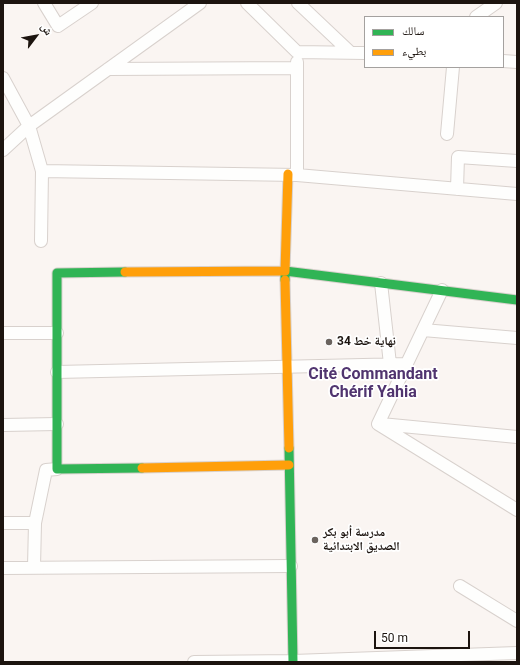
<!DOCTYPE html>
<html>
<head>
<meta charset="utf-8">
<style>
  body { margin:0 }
  #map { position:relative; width:520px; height:665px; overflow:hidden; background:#faf5f2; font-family:Roboto,"Noto Naskh Arabic",sans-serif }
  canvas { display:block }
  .frame { position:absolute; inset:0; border:4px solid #1c140f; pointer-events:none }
  .legend { position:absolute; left:364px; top:16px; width:140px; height:52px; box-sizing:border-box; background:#fff; border:1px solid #a4a19f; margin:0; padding:5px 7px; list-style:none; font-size:12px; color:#1c140f }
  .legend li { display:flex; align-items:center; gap:8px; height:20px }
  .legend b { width:20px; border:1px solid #a4a19f }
  .north { position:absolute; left:16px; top:16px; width:40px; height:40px; -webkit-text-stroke:3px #fff; paint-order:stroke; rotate:58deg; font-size:11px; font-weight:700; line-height:16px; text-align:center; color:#1c140f }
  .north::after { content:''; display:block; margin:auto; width:14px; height:18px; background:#1c140f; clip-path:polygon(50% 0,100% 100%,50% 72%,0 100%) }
  .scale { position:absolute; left:374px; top:631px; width:96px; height:18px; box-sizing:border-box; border:2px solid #1c140f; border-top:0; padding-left:5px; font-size:12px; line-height:14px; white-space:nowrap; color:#1c140f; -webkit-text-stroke:3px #fff; paint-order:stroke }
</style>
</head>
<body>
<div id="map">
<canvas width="520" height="665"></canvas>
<div class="frame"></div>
<ul class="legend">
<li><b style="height:5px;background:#30b455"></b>سالك</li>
<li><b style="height:5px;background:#ff9f0a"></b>بطيء</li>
</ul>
<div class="north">ش</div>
<div class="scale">50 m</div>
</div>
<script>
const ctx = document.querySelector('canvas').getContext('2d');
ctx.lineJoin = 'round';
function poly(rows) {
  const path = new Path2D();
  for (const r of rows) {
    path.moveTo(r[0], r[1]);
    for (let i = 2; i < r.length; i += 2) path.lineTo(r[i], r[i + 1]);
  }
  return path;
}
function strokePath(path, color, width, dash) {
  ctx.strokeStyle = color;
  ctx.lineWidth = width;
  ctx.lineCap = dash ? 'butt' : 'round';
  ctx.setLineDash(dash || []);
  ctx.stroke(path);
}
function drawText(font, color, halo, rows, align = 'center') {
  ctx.font = font + ' Roboto,"Noto Naskh Arabic",sans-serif';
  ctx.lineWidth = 3.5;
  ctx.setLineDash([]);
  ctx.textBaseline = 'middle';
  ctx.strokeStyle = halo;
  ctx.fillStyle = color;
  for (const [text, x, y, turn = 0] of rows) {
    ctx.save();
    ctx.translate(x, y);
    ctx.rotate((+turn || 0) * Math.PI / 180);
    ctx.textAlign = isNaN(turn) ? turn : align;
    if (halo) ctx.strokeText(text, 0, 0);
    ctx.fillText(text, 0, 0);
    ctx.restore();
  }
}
const street = poly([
  [44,3,58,26,92,3],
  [247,3,297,52,365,53],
  [298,3,351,53],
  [476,17,496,3],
  [503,61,517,62],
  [108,69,297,68],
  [3,78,29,126,42,171,41,241],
  [447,134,453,67],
  [3,150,29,126,200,3],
  [42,171,297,175,517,194],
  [297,175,297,62],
  [457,189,458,157,517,161],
  [381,283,390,364],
  [442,290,378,424,517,510],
  [423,330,517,338],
  [3,333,57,333],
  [57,372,407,364],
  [381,424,517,437],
  [3,425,57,424],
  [3,523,35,523],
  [34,567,35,523,46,470,57,469],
  [3,568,291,566],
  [460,586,517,621],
  [194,662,293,661,517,653]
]);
const fast = poly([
  [125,272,57,273,57,469,142,468],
  [285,280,285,271,517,300],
  [289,448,293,662]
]);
const slow = poly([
  [125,272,285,271,288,174],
  [285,280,289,448],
  [142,468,289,465]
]);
const markers = [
  [329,342,4,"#6a635e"],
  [315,540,4,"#6a635e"]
];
const poiNames = [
  ["نهاية خط 34",337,342],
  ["مدرسة أبو بكر",323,533],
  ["الصديق الابتدائية",323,547]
];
const districtNames = [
  ["Cité Commandant",373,375],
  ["Chérif Yahia",373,393]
];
strokePath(street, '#d8d1cd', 14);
strokePath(fast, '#d8d1cd', 11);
strokePath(slow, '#d8d1cd', 11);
strokePath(street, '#fefefd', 12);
strokePath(fast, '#30b455', 9);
strokePath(slow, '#ff9f0a', 9);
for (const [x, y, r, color] of markers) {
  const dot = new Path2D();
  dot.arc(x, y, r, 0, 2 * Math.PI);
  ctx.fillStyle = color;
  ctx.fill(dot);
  strokePath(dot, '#fff', 1.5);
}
drawText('bold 12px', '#1c140f', '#fff', poiNames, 'left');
drawText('bold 16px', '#50346f', '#fff', districtNames);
</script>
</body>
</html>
